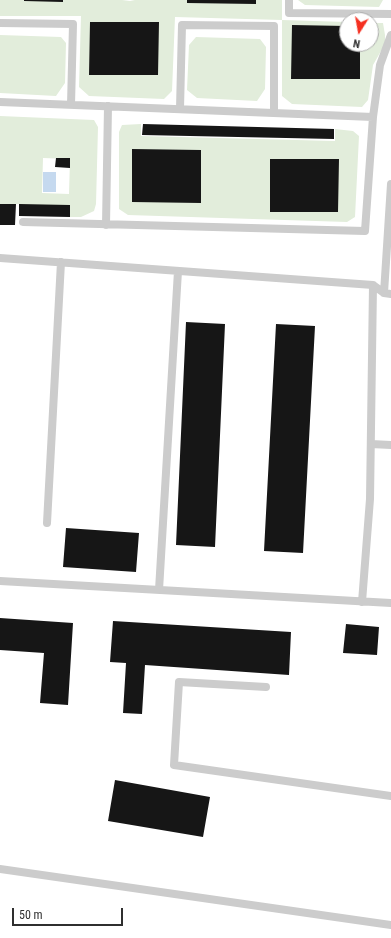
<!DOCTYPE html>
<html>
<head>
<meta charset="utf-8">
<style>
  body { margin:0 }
  #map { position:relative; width:391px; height:938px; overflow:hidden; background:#fff; font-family:"Roboto Condensed",sans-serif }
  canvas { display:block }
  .north { position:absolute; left:339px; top:12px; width:40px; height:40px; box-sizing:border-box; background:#fff; border:1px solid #acacac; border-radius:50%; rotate:191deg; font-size:11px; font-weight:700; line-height:16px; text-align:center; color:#2f2f2f }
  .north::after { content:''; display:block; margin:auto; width:14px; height:18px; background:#f53021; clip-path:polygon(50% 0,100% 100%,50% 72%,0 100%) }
  .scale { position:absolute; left:12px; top:908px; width:111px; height:18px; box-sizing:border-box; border:2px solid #2f2f2f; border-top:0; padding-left:5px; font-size:12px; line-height:14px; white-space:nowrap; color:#2f2f2f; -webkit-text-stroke:3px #fff; paint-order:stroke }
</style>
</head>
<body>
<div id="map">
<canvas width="391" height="938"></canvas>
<div class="north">N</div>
<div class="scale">50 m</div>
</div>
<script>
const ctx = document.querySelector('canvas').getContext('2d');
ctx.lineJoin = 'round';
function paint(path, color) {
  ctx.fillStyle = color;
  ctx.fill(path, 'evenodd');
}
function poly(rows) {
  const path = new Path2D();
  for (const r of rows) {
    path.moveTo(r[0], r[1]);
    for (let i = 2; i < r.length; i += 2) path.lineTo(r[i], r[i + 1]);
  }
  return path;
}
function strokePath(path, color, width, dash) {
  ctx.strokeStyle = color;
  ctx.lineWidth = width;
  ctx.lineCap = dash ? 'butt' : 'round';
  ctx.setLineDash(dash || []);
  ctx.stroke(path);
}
const green = poly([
  [0,0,122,0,130,1,135,0,282,0,282,20,347,22,347,44,371,44,371,23,383,23,385,35,385,44,373,65,368,100,362,107,292,104,282,96,282,20,175,17,172,91,164,99,89,96,79,87,81,16,0,16],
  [298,0,383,0,379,7,305,5],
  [0,35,61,37,66,43,65,83,56,96,0,93],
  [196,37,260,39,266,47,265,89,257,101,197,98,187,90,189,45],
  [0,116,94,120,98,127,96,204,94,211,81,217,70,217,19,204,0,204],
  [43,158,70,159,69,194,42,193],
  [141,124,141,136,335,141,335,129,353,131,359,136,355,217,347,222,128,215,119,209,119,132,122,125]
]);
const water = poly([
  [43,172,56,172,56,192,43,192]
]);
const building = poly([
  [24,0,63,0,63,2,24,1],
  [187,0,256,0,256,4,187,3],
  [90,22,159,22,158,75,89,75],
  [292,25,347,26,347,44,360,44,360,79,291,79],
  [143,124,334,129,334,139,142,135],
  [132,149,201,150,201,203,132,202],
  [56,158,70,158,70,168,55,167],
  [270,159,339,159,338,212,270,212],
  [0,204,16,204,15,225,0,225],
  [19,204,70,205,70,217,19,216],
  [186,322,225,324,215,547,176,545],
  [276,324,315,326,303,553,264,551],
  [66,528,139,533,136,572,63,567],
  [0,618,73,623,68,705,40,703,44,653,0,650],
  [113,621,291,632,289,675,145,665,142,714,123,713,126,663,110,662],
  [346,624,379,627,377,655,343,653],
  [115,780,210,797,203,837,108,821]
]);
const service = poly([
  [289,0,289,13,391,14],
  [0,23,73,24,71,105],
  [0,102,373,117],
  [180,109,182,25,274,26,274,113],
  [23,222,365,231,373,117,380,65,391,35],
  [106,225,108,106],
  [0,258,373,285,384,293,391,294],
  [384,293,391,184],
  [371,444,391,445],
  [47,523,61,262],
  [0,581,391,603],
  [159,590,178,271],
  [362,602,370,499,373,285],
  [266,687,179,682,174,765,391,796],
  [0,869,391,925]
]);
paint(green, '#e2eddb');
paint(water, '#c5d9ef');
paint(building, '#161616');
strokePath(service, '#ccc', 8);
</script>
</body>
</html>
